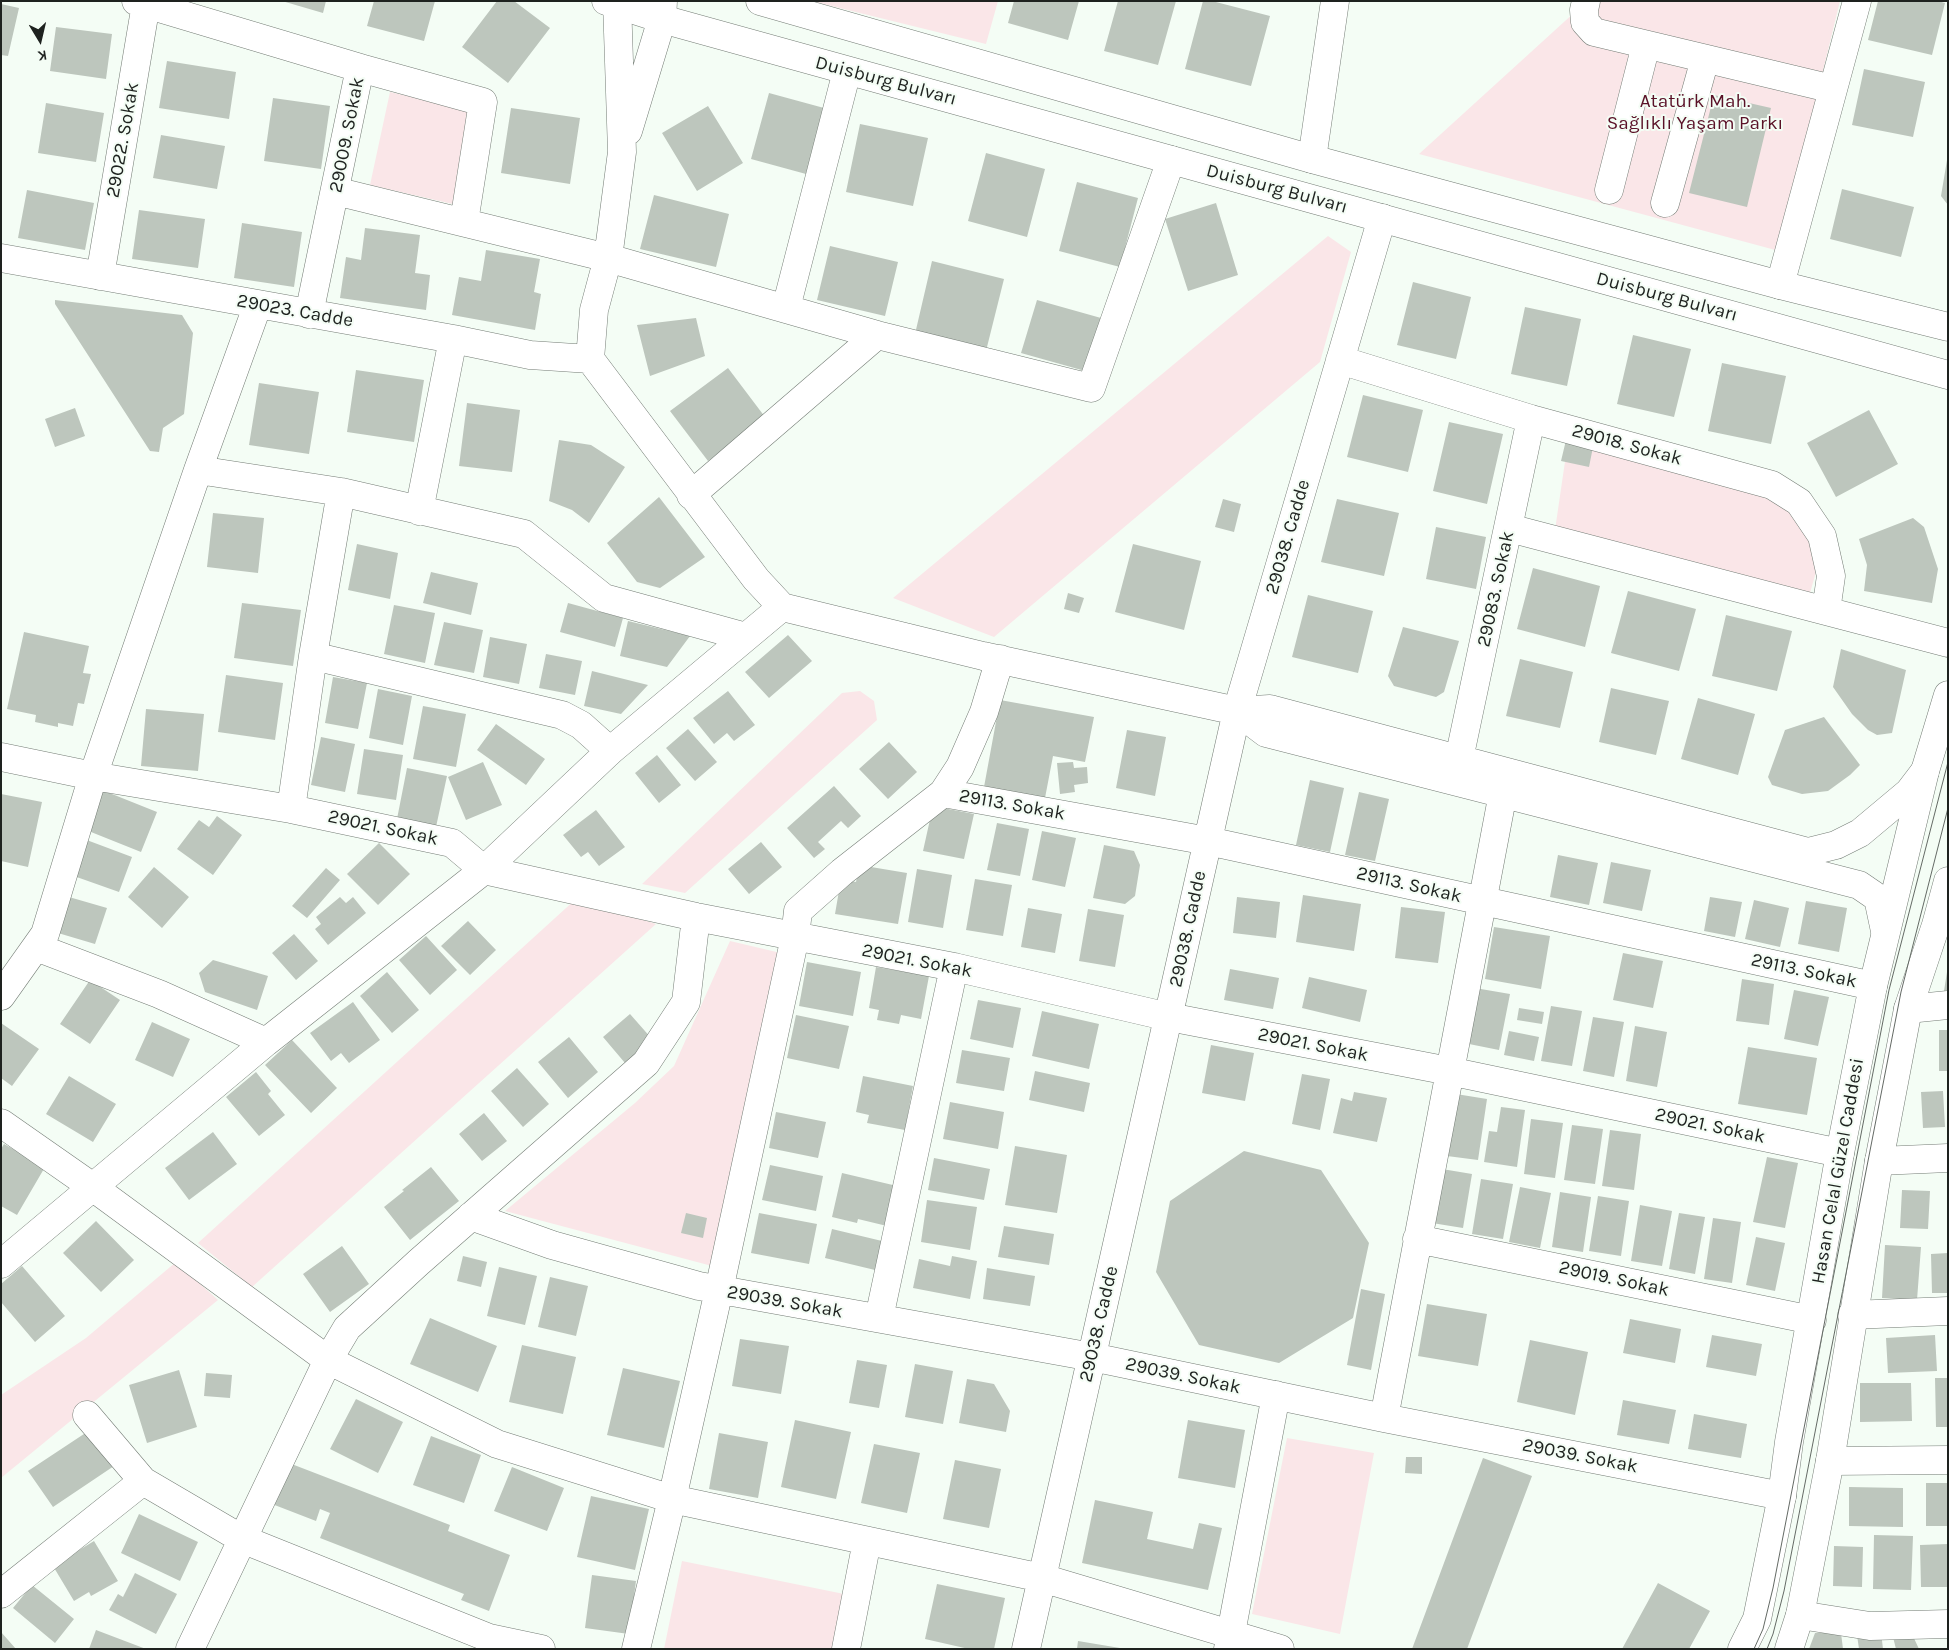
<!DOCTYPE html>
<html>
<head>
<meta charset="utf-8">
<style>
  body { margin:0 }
  #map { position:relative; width:1949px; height:1650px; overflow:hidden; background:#f4fdf5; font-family:Karla,sans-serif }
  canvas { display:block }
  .frame { position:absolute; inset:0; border:2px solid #1e221f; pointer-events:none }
  .north { position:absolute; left:15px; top:15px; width:50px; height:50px; -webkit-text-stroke:4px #f4fdf5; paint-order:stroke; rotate:171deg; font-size:14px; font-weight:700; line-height:20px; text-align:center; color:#1e221f }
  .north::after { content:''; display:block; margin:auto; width:18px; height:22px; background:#1e221f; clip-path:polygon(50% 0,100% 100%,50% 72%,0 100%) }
</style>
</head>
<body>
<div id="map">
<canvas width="1949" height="1650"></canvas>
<div class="frame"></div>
<div class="north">K</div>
</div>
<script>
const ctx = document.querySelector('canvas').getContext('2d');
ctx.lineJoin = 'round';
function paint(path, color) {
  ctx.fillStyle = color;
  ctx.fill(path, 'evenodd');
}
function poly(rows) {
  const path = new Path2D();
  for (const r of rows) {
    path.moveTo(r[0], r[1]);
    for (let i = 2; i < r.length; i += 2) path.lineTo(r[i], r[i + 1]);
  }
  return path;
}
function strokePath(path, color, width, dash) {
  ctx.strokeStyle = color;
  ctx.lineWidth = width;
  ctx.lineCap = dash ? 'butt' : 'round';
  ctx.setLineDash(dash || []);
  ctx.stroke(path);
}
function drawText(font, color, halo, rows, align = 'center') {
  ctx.font = font + ' Karla,sans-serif';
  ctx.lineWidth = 4;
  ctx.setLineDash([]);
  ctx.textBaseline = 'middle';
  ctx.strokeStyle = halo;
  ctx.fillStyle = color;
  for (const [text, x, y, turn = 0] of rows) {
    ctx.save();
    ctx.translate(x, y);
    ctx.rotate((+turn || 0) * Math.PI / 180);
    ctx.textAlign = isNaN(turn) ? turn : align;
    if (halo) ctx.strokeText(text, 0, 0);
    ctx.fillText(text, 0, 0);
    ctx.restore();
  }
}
const green = poly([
  [811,1,998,1,986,44],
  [1587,1,1840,1,1779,251,1419,154],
  [390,92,475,111,457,205,370,185],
  [1328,236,1351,252,1320,362,994,637,893,598],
  [1568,441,1783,500,1805,529,1814,550,1816,572,1810,593,1555,530],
  [860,691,874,701,877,720,685,893,642,884,842,693],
  [577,898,656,924,252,1287,198,1243],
  [730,941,785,954,712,1266,505,1211,635,1103,674,1066],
  [176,1262,218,1300,1,1478,1,1395,86,1338],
  [1287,1438,1374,1453,1340,1634,1252,1614],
  [682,1561,844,1594,833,1649,664,1649]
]);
const building = poly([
  [282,1,326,1,323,13],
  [374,1,435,1,424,41,367,26],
  [497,1,514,1,550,28,508,83,462,47],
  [1014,1,1079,1,1068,40,1008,23],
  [1118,1,1176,1,1158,65,1104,51],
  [1203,1,1212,1,1270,16,1251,86,1185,69],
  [1878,1,1938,1,1945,3,1932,55,1868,40],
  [1,4,19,8,8,56,1,55],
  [56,27,112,34,106,79,50,71],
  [167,61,236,72,229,119,159,108],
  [1864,69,1925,82,1913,137,1852,125],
  [769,93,824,108,806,174,751,159],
  [1714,95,1771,108,1747,207,1689,193],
  [273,98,330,106,321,169,264,161],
  [46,103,104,113,96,162,38,153],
  [708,106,743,163,697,191,662,133],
  [511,108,580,118,570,184,501,173],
  [860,124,928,138,913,206,846,192],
  [161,135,225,146,217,189,153,178],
  [986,153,1045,169,1027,237,968,221],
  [1947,160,1948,160,1948,205,1941,196],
  [1077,182,1138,198,1120,267,1059,251],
  [1842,189,1914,207,1901,257,1830,239],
  [27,190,94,203,85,250,18,238],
  [654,195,729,214,716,267,640,249],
  [1216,203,1238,275,1188,291,1165,219],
  [139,210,205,219,198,268,132,259],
  [242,223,302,232,294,287,234,278],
  [365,228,420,235,415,273,430,275,426,310,340,298,346,257,361,260],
  [830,246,898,262,885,316,817,300],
  [486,250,540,259,534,292,541,294,535,330,452,315,459,277,481,281],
  [932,261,1004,279,986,351,915,334],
  [1413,282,1471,297,1456,359,1397,345],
  [55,300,182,315,193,333,184,414,163,428,159,452,150,451,55,304],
  [1037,300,1101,318,1085,371,1021,353],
  [1525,307,1581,319,1567,386,1511,374],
  [696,318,705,356,650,376,637,325],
  [1633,335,1691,349,1674,417,1617,404],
  [1722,363,1786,376,1771,444,1708,431],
  [728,368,765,417,708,461,670,411],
  [356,370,424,380,414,442,347,432],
  [259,383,319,392,309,454,249,445],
  [1363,395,1423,410,1408,472,1347,457],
  [467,403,520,410,512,472,459,466],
  [75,408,85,436,55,447,45,419],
  [1869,410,1898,464,1836,497,1807,443],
  [1449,422,1503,434,1487,504,1433,491],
  [1567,436,1594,442,1589,467,1561,461],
  [559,440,591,445,625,467,589,523,572,510,549,501],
  [659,497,705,557,660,588,637,582,607,543],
  [1223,499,1241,504,1234,532,1215,527],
  [1337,499,1399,513,1384,576,1321,562],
  [213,513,264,518,258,573,207,567],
  [1913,518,1924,527,1938,569,1932,603,1864,591,1867,565,1859,539],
  [1436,527,1486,537,1476,589,1426,579],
  [357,544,398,553,390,599,348,590],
  [1133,544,1201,561,1184,630,1115,612],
  [1533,568,1600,586,1585,647,1517,629],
  [431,572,478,583,471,615,423,603],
  [1628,591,1696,609,1679,671,1611,653],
  [1068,593,1084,598,1079,613,1064,609],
  [1308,595,1373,611,1358,673,1292,657],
  [242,603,301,610,293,666,234,658],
  [568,603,623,618,615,647,560,632],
  [394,605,435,613,425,663,384,654],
  [1726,615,1792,631,1777,691,1712,676],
  [628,621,690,636,667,667,620,656],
  [444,622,483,630,474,673,434,665],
  [1403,627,1459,641,1444,692,1436,697,1394,686,1388,676],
  [24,632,89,646,83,673,91,674,84,704,78,703,73,726,58,723,58,727,35,722,36,715,7,709],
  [788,635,812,661,769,698,745,672],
  [490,637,527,644,519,684,483,677],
  [1841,649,1906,670,1892,733,1877,735,1868,730,1852,714,1833,687],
  [546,654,582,661,575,695,539,688],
  [1520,659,1573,672,1560,728,1506,716],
  [592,671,648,685,621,714,584,706],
  [226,675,283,683,275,740,218,732],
  [333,677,367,683,358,729,325,723],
  [1611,688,1669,701,1656,755,1599,742],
  [378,689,412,696,403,745,369,738],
  [728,691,755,725,734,741,727,733,714,744,693,718],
  [1698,698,1755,714,1738,775,1681,759],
  [1000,700,1094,717,1085,762,1053,756,1045,798,984,787],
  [423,706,466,714,456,767,413,759],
  [146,709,204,714,198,771,141,766],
  [1824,717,1860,765,1850,775,1828,791,1802,794,1772,785,1768,777,1785,730],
  [496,724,545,759,526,785,477,750],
  [688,729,717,762,695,781,666,748],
  [1127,730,1166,737,1155,796,1116,788],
  [321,737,355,744,345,792,311,785],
  [889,742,917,772,888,799,859,769],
  [364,749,403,755,396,800,357,794],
  [657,755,681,785,659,803,635,773],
  [483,762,502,805,466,820,448,777],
  [1073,762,1074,768,1087,767,1088,783,1074,785,1075,792,1060,794,1057,763],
  [407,768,447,776,436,827,397,819],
  [1310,780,1344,788,1330,852,1296,845],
  [834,786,861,816,848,828,841,821,818,842,825,849,814,858,787,828],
  [102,790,157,812,141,852,86,830],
  [1359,792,1389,799,1375,861,1345,855],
  [1,794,42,802,28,867,1,861],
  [933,806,974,814,964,859,923,851],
  [596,810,625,847,599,866,588,852,581,857,563,835],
  [217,816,242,835,213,875,177,849,199,820,209,827],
  [997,823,1029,829,1020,876,987,870],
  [1042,831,1076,838,1065,887,1032,880],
  [84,839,132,857,119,892,71,875],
  [761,842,782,867,749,894,728,869],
  [379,843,410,874,378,905,347,874],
  [1104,845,1134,851,1140,865,1135,896,1125,904,1093,898],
  [1558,855,1598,863,1589,905,1550,897],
  [1611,862,1651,870,1642,911,1603,903],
  [859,865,907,873,898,924,835,914,841,879,856,882],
  [154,867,189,897,162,928,128,897],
  [326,868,340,880,307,918,292,906],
  [917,869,952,875,943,928,908,922],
  [975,879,1012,885,1003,936,966,930],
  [1303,895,1361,904,1354,951,1296,942],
  [69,897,107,908,95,944,58,933],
  [340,897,346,903,353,897,366,913,328,945,315,929,321,924,316,917],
  [1237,897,1280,902,1276,938,1233,933],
  [1710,897,1742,902,1735,937,1704,931],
  [1754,900,1789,908,1780,947,1745,939],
  [1806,901,1847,908,1839,952,1798,944],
  [1401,907,1445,912,1438,963,1395,958],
  [1028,908,1062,914,1055,953,1021,947],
  [1088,909,1124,915,1115,967,1079,961],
  [468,921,496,950,470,975,441,946],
  [1494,927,1550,936,1541,989,1485,979],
  [294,934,318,961,296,980,272,953],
  [426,936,457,970,430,995,399,960],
  [1623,953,1663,961,1653,1008,1613,1000],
  [213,960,268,976,257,1010,205,992,199,973],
  [807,962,861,972,853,1016,799,1006],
  [876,967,929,976,921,1019,901,1015,899,1024,877,1020,879,1010,869,1008],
  [1230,969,1279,978,1273,1009,1224,1000],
  [387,972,419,1010,392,1033,360,996],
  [1947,972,1948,990,1944,991],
  [1309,977,1367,990,1360,1022,1302,1008],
  [1742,979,1774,984,1769,1025,1736,1021],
  [90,980,120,1000,90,1044,60,1024],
  [1475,988,1510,994,1499,1050,1464,1043],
  [1794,990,1829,997,1818,1046,1784,1039],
  [978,1000,1021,1008,1013,1048,970,1039],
  [353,1002,380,1040,349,1063,341,1053,331,1061,310,1033],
  [1551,1006,1582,1011,1572,1066,1541,1061],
  [1519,1008,1544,1012,1542,1024,1517,1020],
  [1042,1011,1099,1024,1089,1069,1032,1056],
  [630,1014,652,1039,625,1063,603,1037],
  [796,1015,849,1026,839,1069,787,1058],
  [1593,1017,1624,1022,1614,1077,1583,1071],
  [152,1022,190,1039,173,1077,135,1060],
  [1,1023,39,1049,12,1086,1,1078],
  [1635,1026,1667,1032,1657,1087,1626,1081],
  [1939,1030,1948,1030,1948,1071,1939,1071],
  [1509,1031,1539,1037,1534,1061,1504,1055],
  [569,1037,598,1072,568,1098,538,1062],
  [292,1040,337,1088,311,1113,265,1065],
  [1211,1045,1254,1053,1245,1101,1202,1093],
  [1748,1047,1817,1058,1807,1115,1738,1104],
  [962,1050,1010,1058,1004,1091,956,1083],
  [517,1068,549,1104,523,1127,491,1091],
  [1035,1071,1090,1083,1084,1112,1029,1100],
  [256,1072,271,1091,268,1094,285,1115,259,1136,226,1097],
  [1302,1074,1330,1079,1320,1130,1292,1124],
  [69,1076,116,1104,93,1142,46,1114],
  [863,1076,913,1086,905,1130,867,1123,869,1115,856,1112],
  [1943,1091,1945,1127,1923,1128,1921,1092],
  [1354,1092,1387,1098,1377,1142,1333,1133,1341,1098,1352,1101],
  [1456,1094,1487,1099,1478,1160,1447,1156],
  [950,1102,1004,1112,998,1149,943,1139],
  [1501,1107,1525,1110,1517,1167,1484,1162,1489,1131,1497,1132],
  [776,1112,826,1122,818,1158,769,1148],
  [484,1113,507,1141,482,1161,459,1134],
  [1531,1119,1563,1123,1555,1178,1524,1174],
  [1572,1125,1603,1129,1595,1184,1564,1180],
  [1610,1130,1641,1134,1634,1190,1602,1186],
  [213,1132,237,1164,189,1200,165,1168],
  [4,1144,45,1167,17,1215,1,1206,1,1149],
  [1015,1146,1067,1155,1057,1213,1005,1205],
  [1244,1151,1321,1170,1369,1243,1353,1318,1279,1363,1199,1345,1156,1272,1170,1201],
  [1767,1157,1798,1163,1785,1228,1753,1222],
  [934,1158,990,1169,984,1200,928,1190],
  [770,1165,823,1176,816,1211,762,1200],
  [431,1167,459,1201,410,1240,384,1207,404,1191,402,1190],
  [1442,1169,1472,1174,1463,1228,1432,1223],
  [842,1173,897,1186,887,1226,858,1219,857,1223,832,1217],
  [1481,1179,1513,1184,1503,1239,1472,1234],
  [1520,1187,1551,1193,1540,1248,1509,1242],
  [1902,1190,1930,1191,1928,1229,1900,1228],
  [1560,1192,1591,1197,1583,1252,1552,1247],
  [1598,1196,1629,1201,1621,1256,1589,1251],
  [927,1200,977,1207,970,1250,921,1242],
  [1640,1205,1672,1211,1662,1266,1631,1261],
  [686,1213,707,1218,703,1238,681,1233],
  [759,1213,817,1224,809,1264,751,1253],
  [1679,1213,1705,1217,1695,1274,1669,1269],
  [1713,1218,1741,1222,1732,1283,1704,1279],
  [96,1221,134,1260,101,1292,63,1253],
  [1004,1226,1054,1234,1049,1265,998,1257],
  [832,1229,882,1241,875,1270,825,1258],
  [1756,1237,1785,1243,1775,1291,1746,1285],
  [1885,1245,1921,1247,1917,1300,1882,1298],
  [342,1246,369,1284,330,1312,303,1274],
  [1948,1253,1948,1293,1932,1293,1931,1254],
  [463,1256,487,1262,481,1287,457,1281],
  [952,1256,977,1261,970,1299,913,1288,919,1259,950,1266],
  [22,1266,65,1316,35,1342,1,1302,1,1284],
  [499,1267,537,1276,525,1325,487,1316],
  [987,1268,1035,1276,1030,1306,983,1299],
  [550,1277,588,1286,576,1336,538,1327],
  [1361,1289,1385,1294,1371,1370,1347,1365],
  [1427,1304,1487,1314,1478,1366,1418,1356],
  [430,1318,497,1346,478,1392,410,1364],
  [1630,1319,1681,1329,1675,1363,1623,1353],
  [1712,1335,1762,1344,1756,1376,1706,1367],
  [1935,1335,1937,1371,1888,1373,1886,1338],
  [740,1339,789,1346,781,1394,732,1386],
  [1530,1340,1588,1352,1575,1415,1517,1402],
  [522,1345,576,1357,563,1414,509,1402],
  [857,1360,887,1365,879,1408,849,1403],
  [915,1364,953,1371,943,1424,905,1417],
  [623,1368,680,1381,664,1448,607,1435],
  [179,1370,197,1427,147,1443,129,1385],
  [206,1373,232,1375,230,1398,204,1396],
  [1935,1378,1948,1378,1948,1427,1936,1427],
  [967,1379,994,1384,1010,1411,1006,1432,959,1423],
  [1860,1383,1911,1383,1912,1421,1860,1422],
  [356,1399,403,1422,378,1473,330,1449],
  [1623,1400,1676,1410,1669,1444,1617,1435],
  [1694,1414,1747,1424,1741,1458,1688,1449],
  [795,1420,851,1432,836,1499,781,1487],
  [1188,1420,1245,1430,1235,1488,1178,1478],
  [90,1430,114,1466,53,1507,28,1471],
  [719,1433,768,1442,758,1498,709,1489],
  [431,1436,481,1455,464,1503,413,1485],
  [874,1444,920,1453,907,1513,861,1503],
  [1406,1457,1422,1457,1422,1474,1405,1473],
  [1483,1458,1532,1476,1467,1649,1412,1649],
  [955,1460,1001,1469,989,1528,943,1519],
  [289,1463,450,1525,448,1531,510,1555,489,1611,461,1600,464,1594,320,1538,330,1513,320,1509,316,1521,272,1504],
  [512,1467,564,1488,547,1531,494,1511],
  [1926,1483,1948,1483,1948,1526,1926,1526],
  [1849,1487,1903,1488,1903,1527,1849,1526],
  [591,1496,649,1509,635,1570,577,1557],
  [1095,1500,1153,1512,1147,1539,1193,1549,1199,1523,1222,1528,1208,1590,1082,1563],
  [139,1514,198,1542,180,1581,121,1553],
  [1874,1535,1913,1536,1911,1590,1873,1589],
  [94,1541,118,1581,91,1596,89,1592,74,1601,53,1566],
  [1948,1544,1948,1587,1921,1587,1920,1545],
  [1834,1546,1863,1547,1862,1587,1833,1586],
  [135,1573,177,1594,156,1634,109,1610,118,1594,123,1597],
  [592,1575,636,1581,629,1634,585,1628],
  [1658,1583,1710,1611,1689,1649,1622,1649],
  [937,1584,1005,1598,994,1649,969,1649,925,1639],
  [32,1585,74,1619,55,1643,13,1608],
  [96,1630,146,1649,89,1649],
  [1,1632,16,1649,1,1649],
  [1881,1632,1883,1649,1859,1649,1857,1635],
  [1815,1633,1841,1633,1843,1649,1809,1649],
  [1912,1634,1919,1649,1896,1649,1893,1637],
  [1078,1641,1120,1648,1120,1649,1077,1649]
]);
const minor = poly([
  [136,1,360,68,309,314],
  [617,1,622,152,608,258,594,310,590,359,756,579,782,607,983,656,1237,711,1270,709,1808,852,1836,845,1860,833,1909,792,1925,771],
  [1586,1,1584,10,1585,22,1594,32,1833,89],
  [360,68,483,102,464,222],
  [628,131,662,19,663,1],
  [1312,159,1335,1],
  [1609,190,1646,45],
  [335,191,608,258,877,335,1091,388,1171,160],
  [1665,203,1705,59],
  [1,258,453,339,530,355,590,359],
  [100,276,146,4],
  [1780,285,1857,1],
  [786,308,847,71],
  [1340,360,1531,419,1772,485,1799,502,1822,536,1831,576,1826,611],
  [198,470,341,492,524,534,604,598,746,637],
  [691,495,877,335],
  [419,511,453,339],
  [1509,528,1948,643],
  [313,656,562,715,581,725,610,751],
  [1237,711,1266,733,1859,885,1878,898,1885,931],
  [1,757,93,776,291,809,452,843,484,870,696,917,954,967,1169,1017,1449,1071,1840,1153],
  [1459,759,1531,419],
  [943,793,1208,841,1873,986],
  [291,809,313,656,341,492],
  [36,947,159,994,266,1042],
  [1,996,45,934,93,776,198,470,258,304],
  [1908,1009,1948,1005],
  [1,1123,94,1188,328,1360,497,1444,672,1499,1042,1578,1280,1649],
  [1879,1161,1948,1158],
  [471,1216,552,1245,699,1286,1092,1357,1384,1418,1782,1496],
  [1417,1239,1812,1320],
  [1,1264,266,1042,484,870,610,751,782,607],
  [1852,1315,1948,1311],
  [879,1318,954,967],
  [87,1415,143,1481,242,1539,489,1638,541,1649],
  [1384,1418,1503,793],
  [1830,1461,1948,1460],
  [1,1594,143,1481],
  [1800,1615,1870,1626,1948,1624],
  [190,1649,328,1360,347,1328,419,1262,646,1063,686,1002,696,917],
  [636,1649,672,1499,719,1290,795,937,798,911,842,872,943,793,960,767,984,712,1000,659],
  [846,1649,867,1541],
  [1026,1649,1237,711,1382,218],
  [1228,1649,1276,1395]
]);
const major = poly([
  [606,1,662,19,1948,375],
  [760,1,1312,159,1780,285,1948,327],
  [1742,1649,1757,1619,1782,1496,1789,1442,1840,1153,1873,986,1925,771,1948,695],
  [1789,1649,1800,1615,1830,1461,1879,1161,1908,1009,1936,925,1948,881]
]);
const tram = poly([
  [1754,1649,1763,1629,1773,1588,1889,990,1948,762],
  [1767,1649,1773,1634,1784,1591,1901,992,1948,808]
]);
const streetNames = [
  ["Duisburg Bulvarı",886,81,15],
  ["29009. Sokak",347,135,-79],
  ["29022. Sokak",123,140,-80],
  ["Duisburg Bulvarı",1277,189,15],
  ["Duisburg Bulvarı",1667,297,15],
  ["29023. Cadde",295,311,10],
  ["29018. Sokak",1627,445,15],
  ["29038. Cadde",1288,537,-74],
  ["29083. Sokak",1496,589,-78],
  ["29113. Sokak",1012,805,10],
  ["29021. Sokak",383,828,12],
  ["29113. Sokak",1409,885,13],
  ["29038. Cadde",1188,929,-78],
  ["29021. Sokak",917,961,11],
  ["29113. Sokak",1804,971,12],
  ["29021. Sokak",1313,1045,11],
  ["29021. Sokak",1710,1126,12],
  ["Hasan Celal Güzel Caddesi",1838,1171,-80],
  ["29019. Sokak",1614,1279,12],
  ["29039. Sokak",785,1302,10],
  ["29038. Cadde",1099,1324,-77],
  ["29039. Sokak",1183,1376,12],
  ["29039. Sokak",1580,1456,11]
];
const parkNames = [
  ["Atatürk Mah.",1695,102],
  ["Sağlıklı Yaşam Parkı",1695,124]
];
paint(green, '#fae6e8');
paint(building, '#bdc6bd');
strokePath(minor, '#757d76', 29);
strokePath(major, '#757d76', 29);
strokePath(minor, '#fff', 28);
strokePath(major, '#fff', 28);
strokePath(tram, '#646a65', 1);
drawText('19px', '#1e221f', '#f4fdf5', streetNames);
drawText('19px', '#5a1127', '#f4fdf5', parkNames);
</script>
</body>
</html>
